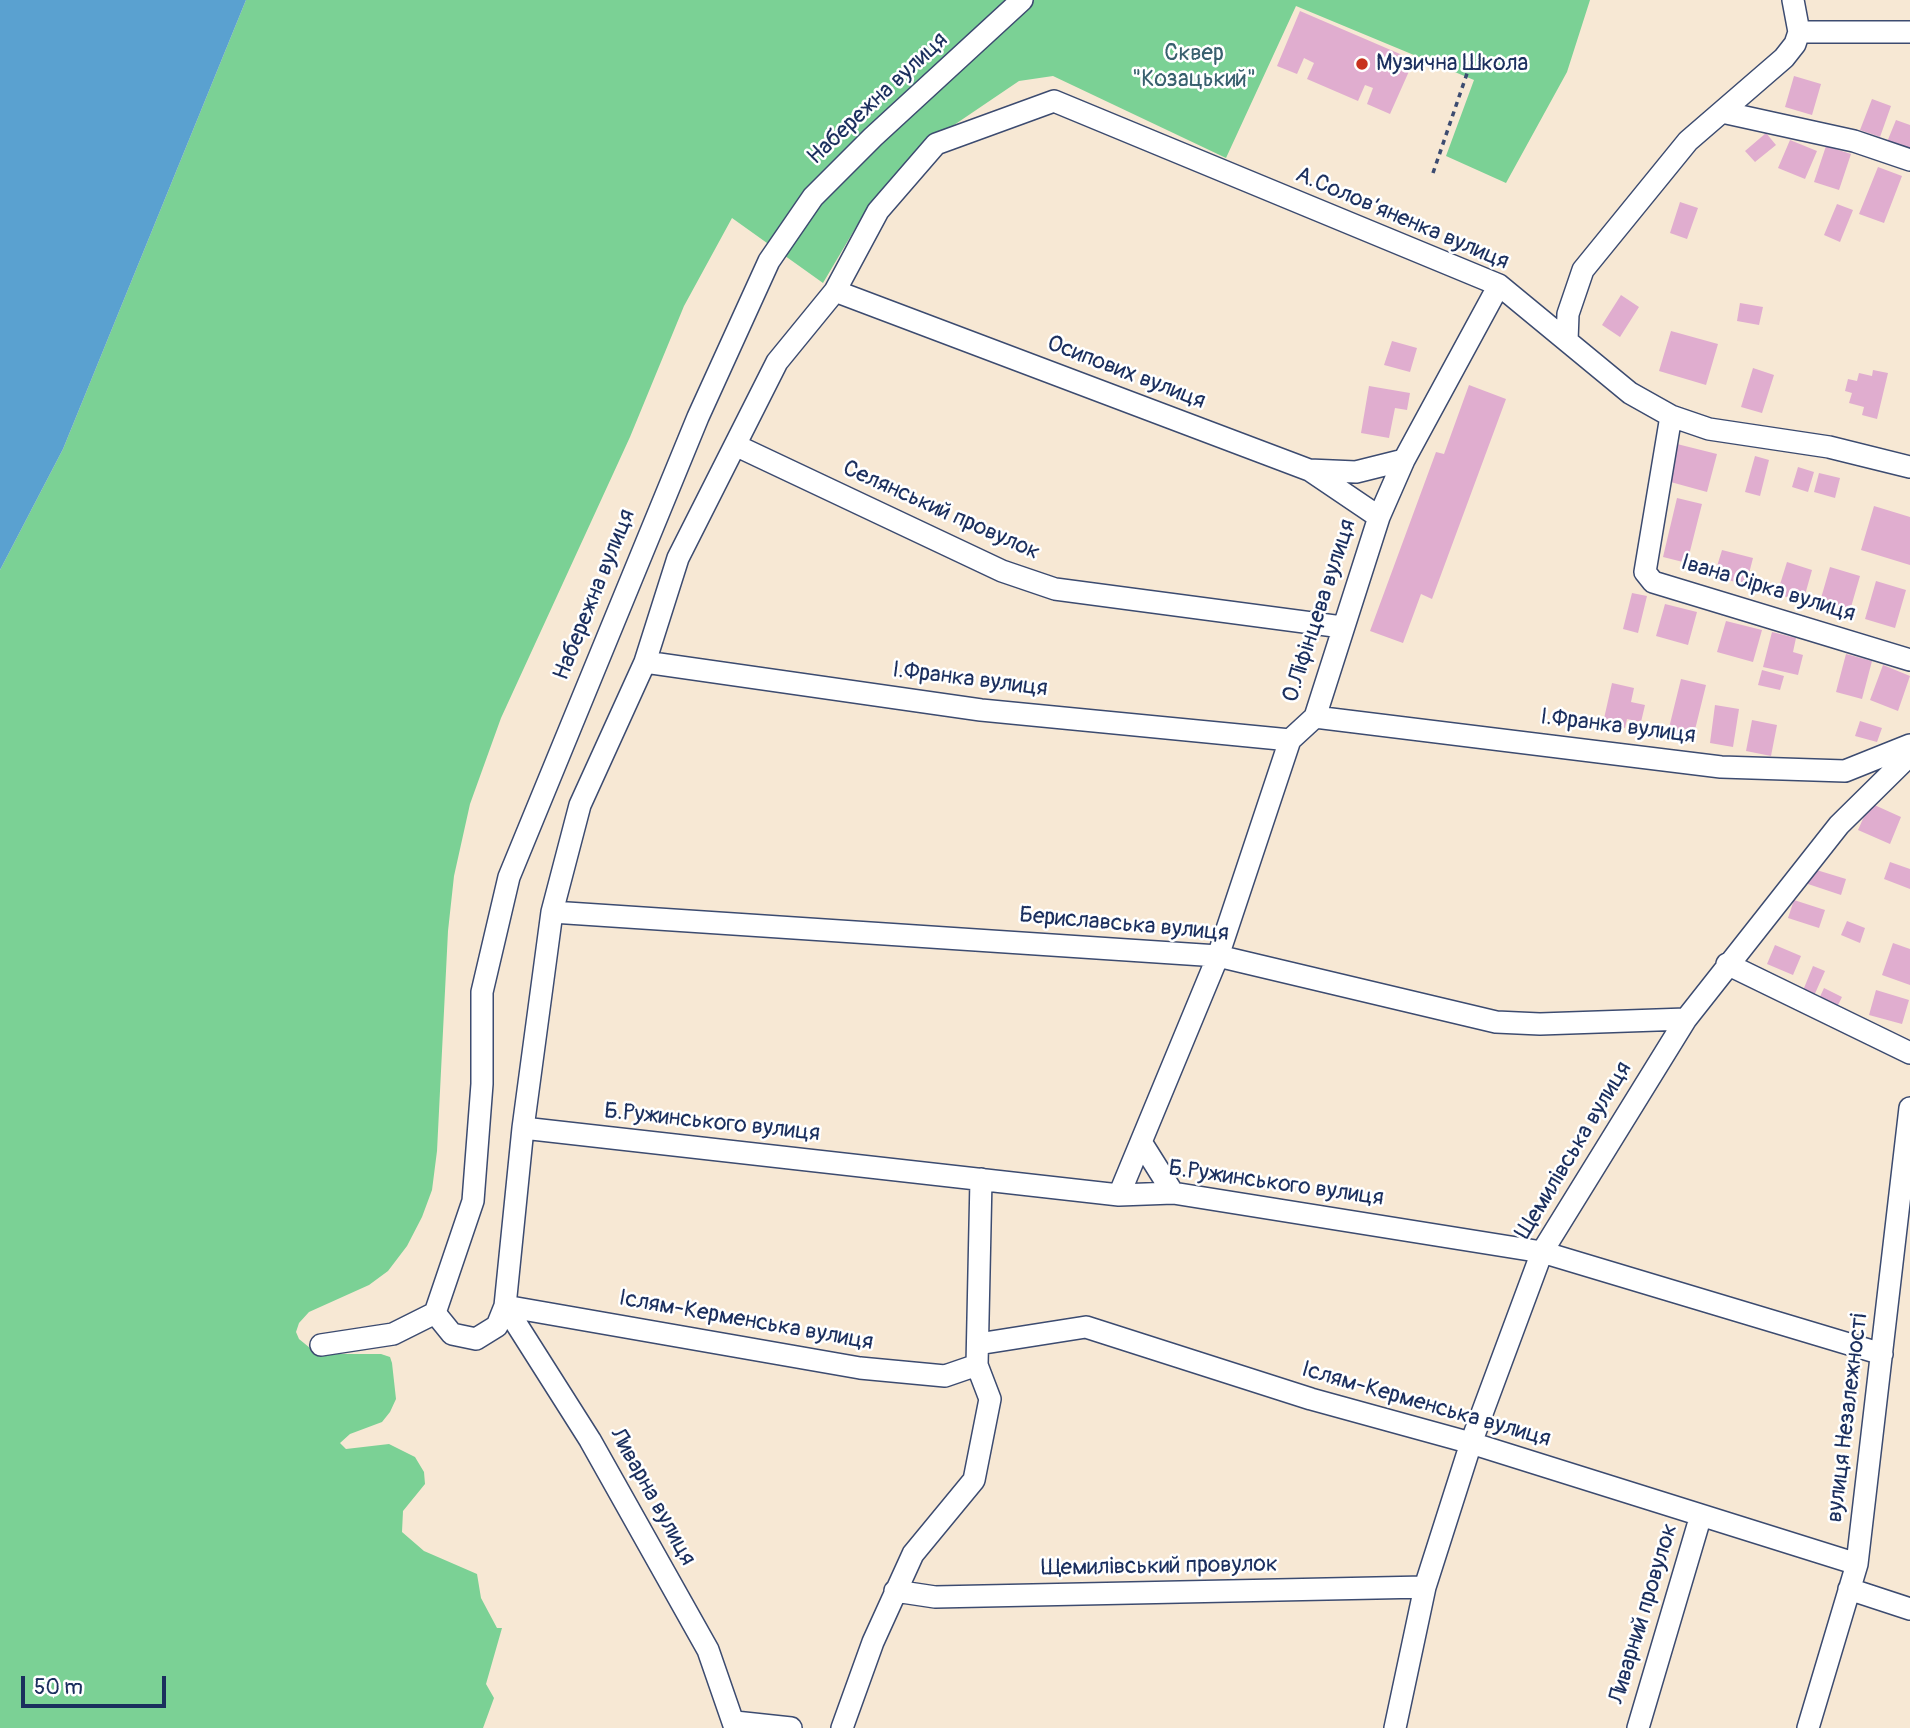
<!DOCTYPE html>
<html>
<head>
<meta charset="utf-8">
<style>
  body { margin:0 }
  #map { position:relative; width:1910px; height:1728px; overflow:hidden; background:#f7e8d4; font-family:Pangolin,sans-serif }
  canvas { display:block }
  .scale { position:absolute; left:21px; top:1676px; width:145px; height:32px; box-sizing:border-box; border:4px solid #1b2f5e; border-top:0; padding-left:9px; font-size:21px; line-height:24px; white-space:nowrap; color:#1b2f5e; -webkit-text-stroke:5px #fff; paint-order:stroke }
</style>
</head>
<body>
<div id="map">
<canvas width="1910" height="1728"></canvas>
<div class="scale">50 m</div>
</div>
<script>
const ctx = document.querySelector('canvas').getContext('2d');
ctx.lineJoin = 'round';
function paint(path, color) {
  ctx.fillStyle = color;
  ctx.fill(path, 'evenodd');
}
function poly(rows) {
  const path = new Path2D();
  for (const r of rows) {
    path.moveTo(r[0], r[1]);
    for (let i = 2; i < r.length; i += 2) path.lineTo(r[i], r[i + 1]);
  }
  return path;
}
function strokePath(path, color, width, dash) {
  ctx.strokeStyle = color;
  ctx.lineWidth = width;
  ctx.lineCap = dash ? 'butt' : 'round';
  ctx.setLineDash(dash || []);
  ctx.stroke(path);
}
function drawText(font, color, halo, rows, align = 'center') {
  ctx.font = font + ' Pangolin,sans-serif';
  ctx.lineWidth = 5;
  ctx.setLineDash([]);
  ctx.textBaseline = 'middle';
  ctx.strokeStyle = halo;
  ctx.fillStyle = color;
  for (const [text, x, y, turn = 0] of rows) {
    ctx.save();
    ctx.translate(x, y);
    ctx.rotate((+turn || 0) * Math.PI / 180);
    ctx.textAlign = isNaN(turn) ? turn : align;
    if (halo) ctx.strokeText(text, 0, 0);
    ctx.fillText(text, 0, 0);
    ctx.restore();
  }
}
const green = poly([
  [246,0,1590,0,1567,72,1506,183,1446,156,1474,80,1296,6,1226,158,1053,76,1019,81,923,146,869,205,823,283,732,218,684,306,630,437,501,718,470,804,454,876,448,931,437,1151,432,1190,422,1217,407,1246,388,1271,369,1285,309,1312,299,1323,296,1332,299,1339,310,1348,325,1354,381,1354,390,1357,392,1363,396,1399,390,1412,382,1422,350,1434,340,1443,346,1449,389,1444,415,1457,424,1472,425,1484,403,1511,402,1532,424,1551,477,1574,481,1598,497,1628,502,1628,486,1684,494,1698,483,1728,0,1728,0,570,63,449]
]);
const water = poly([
  [0,0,246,0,63,449,0,570]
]);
const building = poly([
  [1300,11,1414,60,1390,114,1367,104,1373,88,1365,85,1358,101,1307,79,1314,63,1304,58,1297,74,1277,66],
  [1794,76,1821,84,1812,115,1785,107],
  [1872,99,1891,106,1880,137,1860,130],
  [1896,120,1910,125,1910,151,1887,142],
  [1766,133,1776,145,1755,162,1745,151],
  [1790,140,1817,151,1805,179,1778,168],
  [1826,146,1851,154,1839,190,1814,182],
  [1878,167,1902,176,1884,223,1859,214],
  [1680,202,1698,208,1687,239,1670,233],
  [1837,204,1853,210,1840,242,1824,235],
  [1621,295,1639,307,1620,337,1602,325],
  [1740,303,1763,307,1759,325,1737,321],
  [1671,331,1718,344,1706,385,1659,371],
  [1392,341,1417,348,1410,372,1384,365],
  [1753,368,1774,375,1762,413,1741,407],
  [1873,370,1888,373,1877,419,1862,415,1864,407,1849,403,1852,393,1845,391,1848,379,1857,381,1859,373,1872,376],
  [1469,385,1506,399,1432,599,1421,594,1403,643,1370,631,1436,452,1444,454],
  [1369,386,1410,393,1407,410,1395,408,1389,438,1361,433],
  [1677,444,1717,454,1707,492,1667,481],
  [1755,456,1769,460,1760,496,1745,492],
  [1798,467,1814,472,1808,492,1792,487],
  [1819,473,1840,478,1835,498,1814,492],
  [1677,498,1702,504,1687,563,1663,557],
  [1874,506,1910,517,1910,565,1861,550],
  [1722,550,1753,558,1746,585,1714,576],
  [1787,562,1812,570,1803,602,1777,594],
  [1830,567,1860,576,1849,614,1819,605],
  [1876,581,1906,590,1895,628,1865,619],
  [1632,593,1647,596,1638,633,1623,629],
  [1665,604,1697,612,1688,645,1656,636],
  [1726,621,1762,630,1753,662,1717,652],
  [1772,632,1796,638,1793,652,1803,655,1798,675,1763,667],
  [1846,654,1872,661,1862,699,1836,692],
  [1883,665,1910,676,1898,711,1870,700],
  [1762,670,1784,676,1780,690,1758,685],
  [1681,679,1706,685,1692,742,1667,736],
  [1612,683,1634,688,1631,702,1645,705,1641,722,1627,719,1625,728,1603,723],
  [1715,705,1739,709,1733,747,1710,743],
  [1752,720,1777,725,1771,756,1746,751],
  [1860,721,1882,728,1877,742,1855,736],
  [1870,803,1901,817,1890,844,1858,830],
  [1890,862,1910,869,1910,889,1884,879],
  [1810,868,1846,879,1841,895,1805,883],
  [1794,900,1825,910,1819,928,1788,918],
  [1847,921,1865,928,1860,943,1841,935],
  [1893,943,1910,949,1910,985,1882,975],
  [1775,945,1801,956,1793,975,1767,964],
  [1813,966,1825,971,1813,998,1802,993],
  [1824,988,1842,997,1836,1009,1818,1001],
  [1876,990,1909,1000,1902,1024,1869,1015]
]);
const path = poly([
  [1433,173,1474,53]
]);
const minor = poly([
  [1799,32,1910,32],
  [1722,112,1854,141,1910,160],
  [835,291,1309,470,1356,472,1404,460],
  [1567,341,1568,314,1583,270,1688,141,1784,58,1795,44,1799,32,1793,0],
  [1671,416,1645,572,1653,582,1910,660],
  [735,445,1002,571,1055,589,1342,627],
  [1311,471,1379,517],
  [645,662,981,710,1290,740],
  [1315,717,1721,767,1845,771,1910,745],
  [552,912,1218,956,1496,1022,1540,1024,1686,1019],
  [1727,964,1910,1053],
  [523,1128,1119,1195,1173,1193,1542,1252,1882,1354],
  [1141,1142,1173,1193],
  [1119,1195,1218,956,1290,740,1315,717,1379,517,1404,460,1499,285],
  [505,1306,590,1440,708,1650,735,1728],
  [505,1306,860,1368,945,1376,977,1365],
  [435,1313,452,1334,476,1339,497,1326,505,1306,523,1128,552,912,580,805,645,662,678,558,777,362,835,291,878,211,936,144,1054,101,1499,285,1630,393,1671,416,1709,429,1829,447,1910,467],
  [435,1313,473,1201,482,1084,482,992,509,877,698,417,769,261,813,197,873,137,1022,0],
  [978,1344,1086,1327,1311,1399,1471,1443,1857,1564],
  [321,1345,393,1334,435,1313],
  [1849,1589,1910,1609],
  [895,1591,935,1597,1425,1587],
  [735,1722,791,1728],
  [842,1728,873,1642,913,1554,974,1480,990,1399,977,1365,981,1179],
  [1395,1728,1425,1587,1471,1443,1542,1252,1686,1019,1839,825,1910,755],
  [1638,1728,1701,1515],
  [1808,1728,1857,1564,1910,1108]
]);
const markers = [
  [1362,64,7,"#c8321e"]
];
const parkNames = [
  ["Сквер",1194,54],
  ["\"Козацький\"",1194,80]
];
const poiNames = [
  ["Музична Школа",1376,64]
];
const streetNames = [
  ["Набережна вулиця",878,99,-43],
  ["А.Солов’яненка вулиця",1402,219,23],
  ["Осипових вулиця",1126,373,21],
  ["Селянський провулок",941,511,24],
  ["Івана Сірка вулиця",1768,589,17],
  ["Набережна вулиця",595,595,-68],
  ["О.Ліфінцева вулиця",1320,611,-72],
  ["І.Франка вулиця",970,680,7],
  ["І.Франка вулиця",1618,727,7],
  ["Бериславська вулиця",1124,925,5],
  ["Б.Ружинського вулиця",712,1123,6],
  ["Щемилівська вулиця",1574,1151,-59],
  ["Б.Ружинського вулиця",1276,1184,8],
  ["Іслям-Керменська вулиця",746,1321,10],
  ["Іслям-Керменська вулиця",1426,1405,16],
  ["вулиця Незалежності",1848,1418,-83],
  ["Ливарна вулиця",652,1497,61],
  ["Щемилівський провулок",1159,1567,-1],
  ["Ливарний провулок",1644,1614,-73]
];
paint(green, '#7bd195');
paint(water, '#5aa1d0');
paint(building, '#e0adcf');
strokePath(minor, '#3c4b70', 24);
strokePath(path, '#3c4b70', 3.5, [5, 5]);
strokePath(minor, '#fff', 21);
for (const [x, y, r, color] of markers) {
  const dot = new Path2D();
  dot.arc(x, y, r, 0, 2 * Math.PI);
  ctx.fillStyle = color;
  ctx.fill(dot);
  strokePath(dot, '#fff', 2.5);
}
drawText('23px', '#38606e', '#fff', parkNames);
drawText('23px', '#1b2f5e', '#fff', poiNames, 'left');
drawText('23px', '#1b2f5e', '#fff', streetNames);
</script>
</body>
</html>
